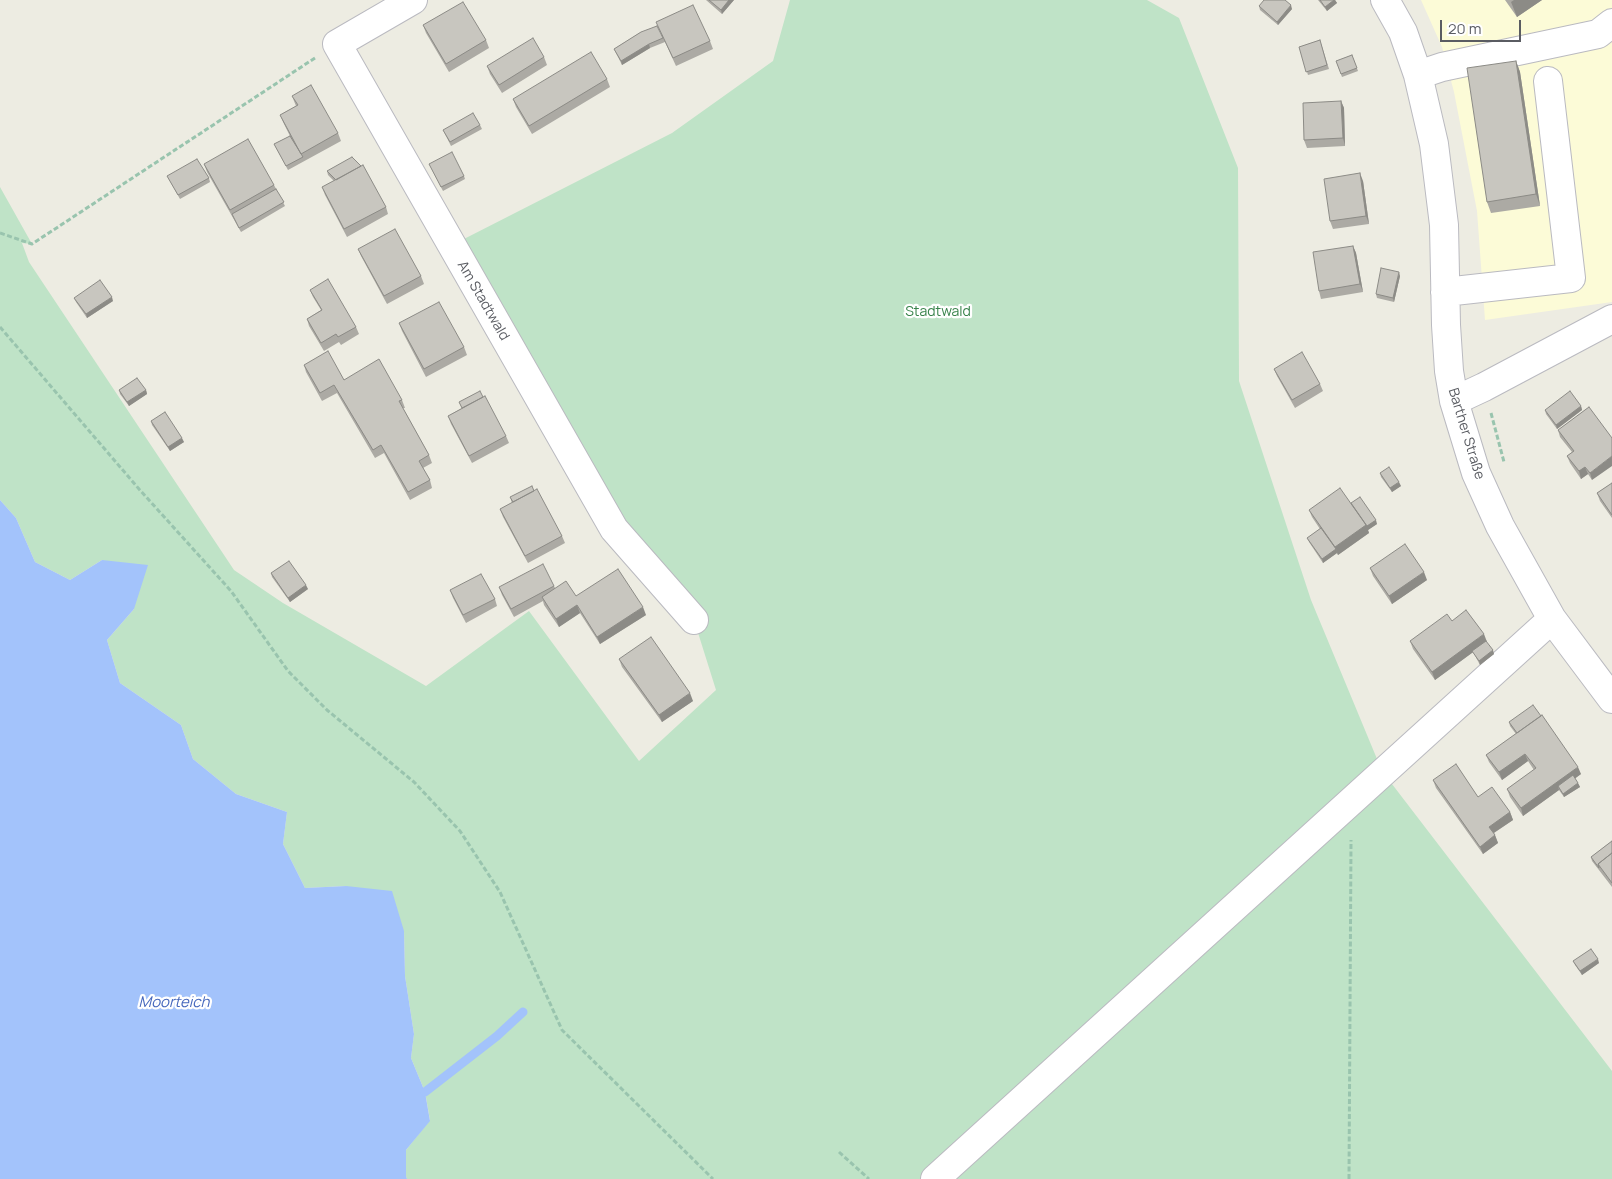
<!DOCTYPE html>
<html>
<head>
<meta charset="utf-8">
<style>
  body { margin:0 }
  #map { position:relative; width:1612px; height:1179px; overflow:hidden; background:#edece2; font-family:Manrope,sans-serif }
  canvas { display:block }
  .scale { position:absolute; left:1440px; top:20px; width:81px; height:22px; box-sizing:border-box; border:2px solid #5a5c62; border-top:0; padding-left:6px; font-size:15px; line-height:18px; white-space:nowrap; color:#5a5c62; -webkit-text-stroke:4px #fff; paint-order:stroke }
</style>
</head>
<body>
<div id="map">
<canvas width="1612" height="1179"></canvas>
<div class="scale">20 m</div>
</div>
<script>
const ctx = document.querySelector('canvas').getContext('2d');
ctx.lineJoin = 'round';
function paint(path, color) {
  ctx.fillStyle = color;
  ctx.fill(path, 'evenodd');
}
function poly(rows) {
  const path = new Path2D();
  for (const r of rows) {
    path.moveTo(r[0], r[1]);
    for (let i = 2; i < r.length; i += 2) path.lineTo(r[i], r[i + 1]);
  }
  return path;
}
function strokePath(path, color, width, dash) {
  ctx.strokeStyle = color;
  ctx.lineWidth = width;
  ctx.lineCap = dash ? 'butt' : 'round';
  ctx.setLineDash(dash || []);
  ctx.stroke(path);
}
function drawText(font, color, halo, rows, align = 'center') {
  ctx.font = font + ' Manrope,sans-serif';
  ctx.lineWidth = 4.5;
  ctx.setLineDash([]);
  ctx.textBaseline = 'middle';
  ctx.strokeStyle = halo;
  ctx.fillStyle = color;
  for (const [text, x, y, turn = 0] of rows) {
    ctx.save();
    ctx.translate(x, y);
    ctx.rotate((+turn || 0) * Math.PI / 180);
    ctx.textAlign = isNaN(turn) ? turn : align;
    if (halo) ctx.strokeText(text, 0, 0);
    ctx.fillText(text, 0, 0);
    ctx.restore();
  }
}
const commercial = poly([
  [1421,0,1612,0,1612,302,1485,320,1477,211,1454,92,1442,47]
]);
const green = poly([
  [790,0,1147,0,1179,18,1238,168,1239,381,1311,600,1382,771,1612,1071,1612,1179,407,1179,406,1176,406,1150,430,1120,425,1092,411,1058,414,1034,405,976,404,931,346,886,305,888,283,844,287,812,236,794,193,759,181,725,120,683,107,640,134,609,102,560,70,580,35,562,16,518,0,500,0,187,32,244,22,243,29,262,234,570,283,603,426,686,529,611,639,761,716,690,694,620,614,529,462,240,672,133,773,61]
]);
const water = poly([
  [0,500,16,518,35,562,70,580,102,560,148,565,134,609,107,640,120,683,181,725,193,759,236,794,287,812,283,844,305,888,346,886,392,891,404,931,405,976,414,1034,411,1058,425,1092,430,1121,406,1150,406,1176,407,1179,0,1179]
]);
const stream = poly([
  [425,1092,497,1036,523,1012]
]);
const path = poly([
  [0,233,32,244,315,58],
  [0,327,139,489,231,591,288,671,327,710,414,782,460,831,500,892,562,1030,713,1179],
  [1491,413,1504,462],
  [839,1152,869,1179],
  [1349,1179,1351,840]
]);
const minor = poly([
  [413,0,337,44,614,529,694,620],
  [1385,0,1403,32,1418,75,1434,144,1444,225,1446,325,1449,371,1454,401,1476,473,1500,526,1552,619,1612,699],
  [1418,75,1442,67,1598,34,1612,23],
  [1445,292,1571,278,1548,81],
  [1454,401,1484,387,1612,319],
  [935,1179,1552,619]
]);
const wall = poly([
  [706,0,734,0,722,14],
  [1318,0,1335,0,1337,3,1327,11],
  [1505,0,1542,0,1517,17],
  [1259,6,1292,9,1278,25,1260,10],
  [423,25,486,40,489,48,449,72,426,33],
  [641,32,710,41,713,49,676,66,665,42,650,48,622,65,614,49],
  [1320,40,1329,69,1308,75,1299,47],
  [1352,55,1358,71,1342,77,1336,61],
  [544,57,547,65,502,93,490,74,487,66],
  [1516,61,1520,72,1540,206,1491,213,1487,202],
  [607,79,610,87,532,134,516,107,513,99],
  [292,96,338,133,341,141,288,170,274,144,290,136,283,122,280,115,296,106],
  [1341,101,1344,108,1345,146,1307,148,1304,140],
  [480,125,482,129,451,146,443,130],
  [204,164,274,185,285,206,241,232,207,172],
  [429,164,464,176,465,179,443,191],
  [327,171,386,207,388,214,347,237,325,195,322,187,334,181,328,175],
  [167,176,209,178,210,182,180,199],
  [1363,181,1369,224,1333,229,1330,221],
  [1353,246,1356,253,1363,292,1321,299,1319,291],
  [358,249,421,276,424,284,387,304,361,256],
  [1400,276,1394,302,1377,298,1376,294],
  [310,290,356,327,359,334,341,345,339,342,324,351,309,326,307,319,321,310,313,297],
  [74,298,113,301,87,318,76,302],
  [399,323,464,347,467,355,426,377,402,331],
  [304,365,402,400,405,408,403,408,429,455,432,463,423,468,430,480,432,488,410,500,384,453,375,458,337,393,322,401,306,372],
  [1274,369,1320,384,1323,391,1295,408,1277,376],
  [119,390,146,390,147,394,129,406,120,394],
  [459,402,506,436,509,443,472,463,451,424,448,416,462,408],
  [1581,406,1582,410,1557,429,1546,414,1545,410],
  [1589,407,1592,480,1588,474,1581,479,1570,463,1567,456,1572,452,1560,437,1558,430],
  [151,421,184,442,170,451,152,425],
  [1380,473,1401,486,1392,492,1381,477],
  [1612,483,1612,518,1600,501,1597,493],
  [510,497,562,536,565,543,528,563,503,517,500,509,512,503],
  [1351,503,1377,524,1368,530,1369,533,1338,555,1337,553,1323,563,1309,542,1307,538,1320,529,1312,517,1309,510],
  [1370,568,1427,580,1392,604,1373,576],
  [271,573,308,589,290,602,272,577],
  [554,586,555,588,576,596,646,615,600,644,580,613,559,627,544,605,543,601,514,617,502,595,499,587],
  [450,590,495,599,497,606,466,623,453,598],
  [1452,621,1494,654,1480,665,1473,652,1435,680,1413,649,1410,641],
  [619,659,693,701,662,722,622,667],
  [1509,722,1581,774,1575,778,1580,787,1564,797,1559,790,1523,816,1510,797,1507,789,1534,770,1528,761,1502,780,1489,762,1486,755,1516,734,1510,726],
  [1433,780,1478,797,1510,812,1513,820,1494,833,1498,843,1483,854,1436,788],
  [1612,841,1612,887,1592,861,1591,857],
  [1573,961,1599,963,1582,975,1575,965]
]);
const shadedWall = poly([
  [729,0,734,0,722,14,721,10],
  [1334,0,1335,0,1337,3,1327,11,1325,7],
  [1514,0,1542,0,1517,17,1511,2],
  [1291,5,1292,9,1278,25,1277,22],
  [649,44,650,48,622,65,621,61],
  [1516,61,1520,72,1540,206,1536,194],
  [1341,101,1344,108,1345,146,1343,138],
  [1360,173,1363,181,1369,224,1366,216],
  [1353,246,1356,253,1363,292,1360,284],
  [1399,272,1400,276,1394,302,1393,298],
  [112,297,113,301,87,318,86,314],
  [146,390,147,394,129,406,127,402],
  [1581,406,1582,410,1557,429,1556,425],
  [182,438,184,442,170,451,168,447],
  [1612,456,1612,466,1592,480,1590,473],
  [1585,467,1588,474,1581,479,1579,471],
  [1399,482,1401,486,1392,492,1390,488],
  [1376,520,1377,524,1368,530,1369,533,1338,555,1335,547,1366,525],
  [1336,549,1337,553,1323,563,1322,559],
  [1424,572,1427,580,1392,604,1389,596],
  [306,585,308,589,290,602,288,598],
  [577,605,580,613,559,627,556,619],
  [643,607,646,615,600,644,597,637],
  [1484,634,1487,642,1435,680,1432,672],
  [1493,650,1494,654,1480,665,1479,661],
  [690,693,693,701,662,722,659,715],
  [1525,754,1528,761,1502,780,1499,772],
  [1578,767,1581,774,1560,790,1558,786,1559,790,1523,816,1521,808],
  [1578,783,1580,787,1564,797,1563,794],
  [1510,812,1513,820,1492,834,1489,827],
  [1495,835,1498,843,1483,854,1480,847],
  [1598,959,1599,963,1582,975,1580,971]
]);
const building = poly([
  [709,0,729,0,721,10,709,0],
  [1264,0,1285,0,1291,5,1277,22,1259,6,1264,0],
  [1320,0,1334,0,1325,7,1320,0],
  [463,2,486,40,446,64,423,25,463,2],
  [693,5,710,41,673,58,656,22,693,5],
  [657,26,663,38,649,44,621,61,614,49,641,32,657,26],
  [533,38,544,57,499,85,487,66,533,38],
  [1320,40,1327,65,1306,72,1299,47,1320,40],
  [591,52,607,79,529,126,513,99,591,52],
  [1352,55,1357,68,1341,74,1336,61,1352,55],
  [1516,61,1536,194,1487,202,1467,68,1516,61],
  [311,85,338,133,301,154,280,115,298,105,292,96,311,85],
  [1341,101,1343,138,1304,140,1303,103,1341,101],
  [473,113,480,125,450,142,443,130,473,113],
  [290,136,303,157,286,166,274,144,290,136],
  [248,139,274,185,230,210,204,164,248,139],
  [452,152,464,176,441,187,429,164,452,152],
  [352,157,361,166,336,180,327,171,352,157],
  [197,159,209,178,178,195,167,176,197,159],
  [363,165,386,207,344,229,322,187,363,165],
  [1360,173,1366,216,1330,221,1324,179,1360,173],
  [276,189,284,202,239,228,232,214,276,189],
  [395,229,421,276,384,296,358,249,395,229],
  [1353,246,1360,284,1319,291,1313,252,1353,246],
  [1381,268,1399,272,1393,298,1376,294,1381,268],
  [328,279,356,327,338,337,336,334,321,343,307,319,322,310,310,290,328,279],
  [100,280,112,297,86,314,74,298,100,280],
  [439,302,464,347,424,369,399,323,439,302],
  [328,351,344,380,379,359,402,400,399,401,429,455,419,461,430,480,408,492,381,445,373,450,334,385,320,393,304,365,328,351],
  [1302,352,1320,384,1292,400,1274,369,1302,352],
  [137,378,146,390,127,402,119,390,137,378],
  [480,391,483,397,462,408,459,402,480,391],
  [1570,391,1581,406,1556,425,1545,410,1570,391],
  [485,396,506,436,469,456,448,416,485,396],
  [1589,407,1612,438,1612,456,1590,473,1585,467,1579,471,1567,456,1574,451,1558,430,1589,407],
  [165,412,182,438,168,447,151,421,165,412],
  [1389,467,1399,482,1390,488,1380,473,1389,467],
  [1612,483,1612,515,1597,493,1612,483],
  [532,486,534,491,513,502,510,497,532,486],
  [1340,488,1366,525,1335,547,1309,510,1340,488],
  [537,489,562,536,525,556,500,509,537,489],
  [1360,497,1376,520,1367,526,1351,503,1360,497],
  [1321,528,1336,549,1322,559,1307,538,1321,528],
  [1405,544,1424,572,1389,596,1370,568,1405,544],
  [289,561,306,585,288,598,271,573,289,561],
  [543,564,554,586,511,609,499,587,543,564],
  [618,569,643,607,597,637,577,605,556,619,542,597,566,581,576,596,618,569],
  [481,574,495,599,463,615,450,590,481,574],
  [1466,610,1484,634,1432,672,1410,641,1447,614,1452,621,1466,610],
  [651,637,690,693,659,715,619,659,651,637],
  [1486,641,1493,650,1479,661,1472,651,1486,641],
  [1533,705,1541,716,1517,733,1509,722,1533,705],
  [1542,715,1578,767,1521,808,1507,789,1536,768,1525,754,1499,772,1486,755,1542,715],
  [1456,764,1478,797,1492,787,1510,812,1489,827,1495,835,1480,847,1433,780,1456,764],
  [1573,775,1578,783,1563,794,1558,786,1573,775],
  [1612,841,1612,853,1598,864,1599,868,1591,857,1612,841],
  [1612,853,1612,883,1598,864,1612,853],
  [1591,949,1598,959,1580,971,1573,961,1591,949]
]);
const streetNames = [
  ["Am Stadtwald",483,301,60],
  ["Barther Straße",1466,434,73]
];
const parkNames = [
  ["Stadtwald",938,312]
];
const waterNames = [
  ["Moorteich",174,1003]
];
paint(commercial, '#fcfbd7');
paint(green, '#bfe3c7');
paint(water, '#a3c3fb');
strokePath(stream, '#a3c3fb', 9);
strokePath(minor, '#babac0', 30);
strokePath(path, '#99c4ae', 3, [5, 2.5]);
strokePath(minor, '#fff', 28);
paint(wall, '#acaaa4');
paint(shadedWall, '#8c8b86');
paint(building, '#c8c6bf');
strokePath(building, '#8c8b86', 1);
drawText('14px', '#5a5c62', '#fff', streetNames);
drawText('14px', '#38834b', '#fff', parkNames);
drawText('italic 15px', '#4769bd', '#fff', waterNames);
</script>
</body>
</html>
